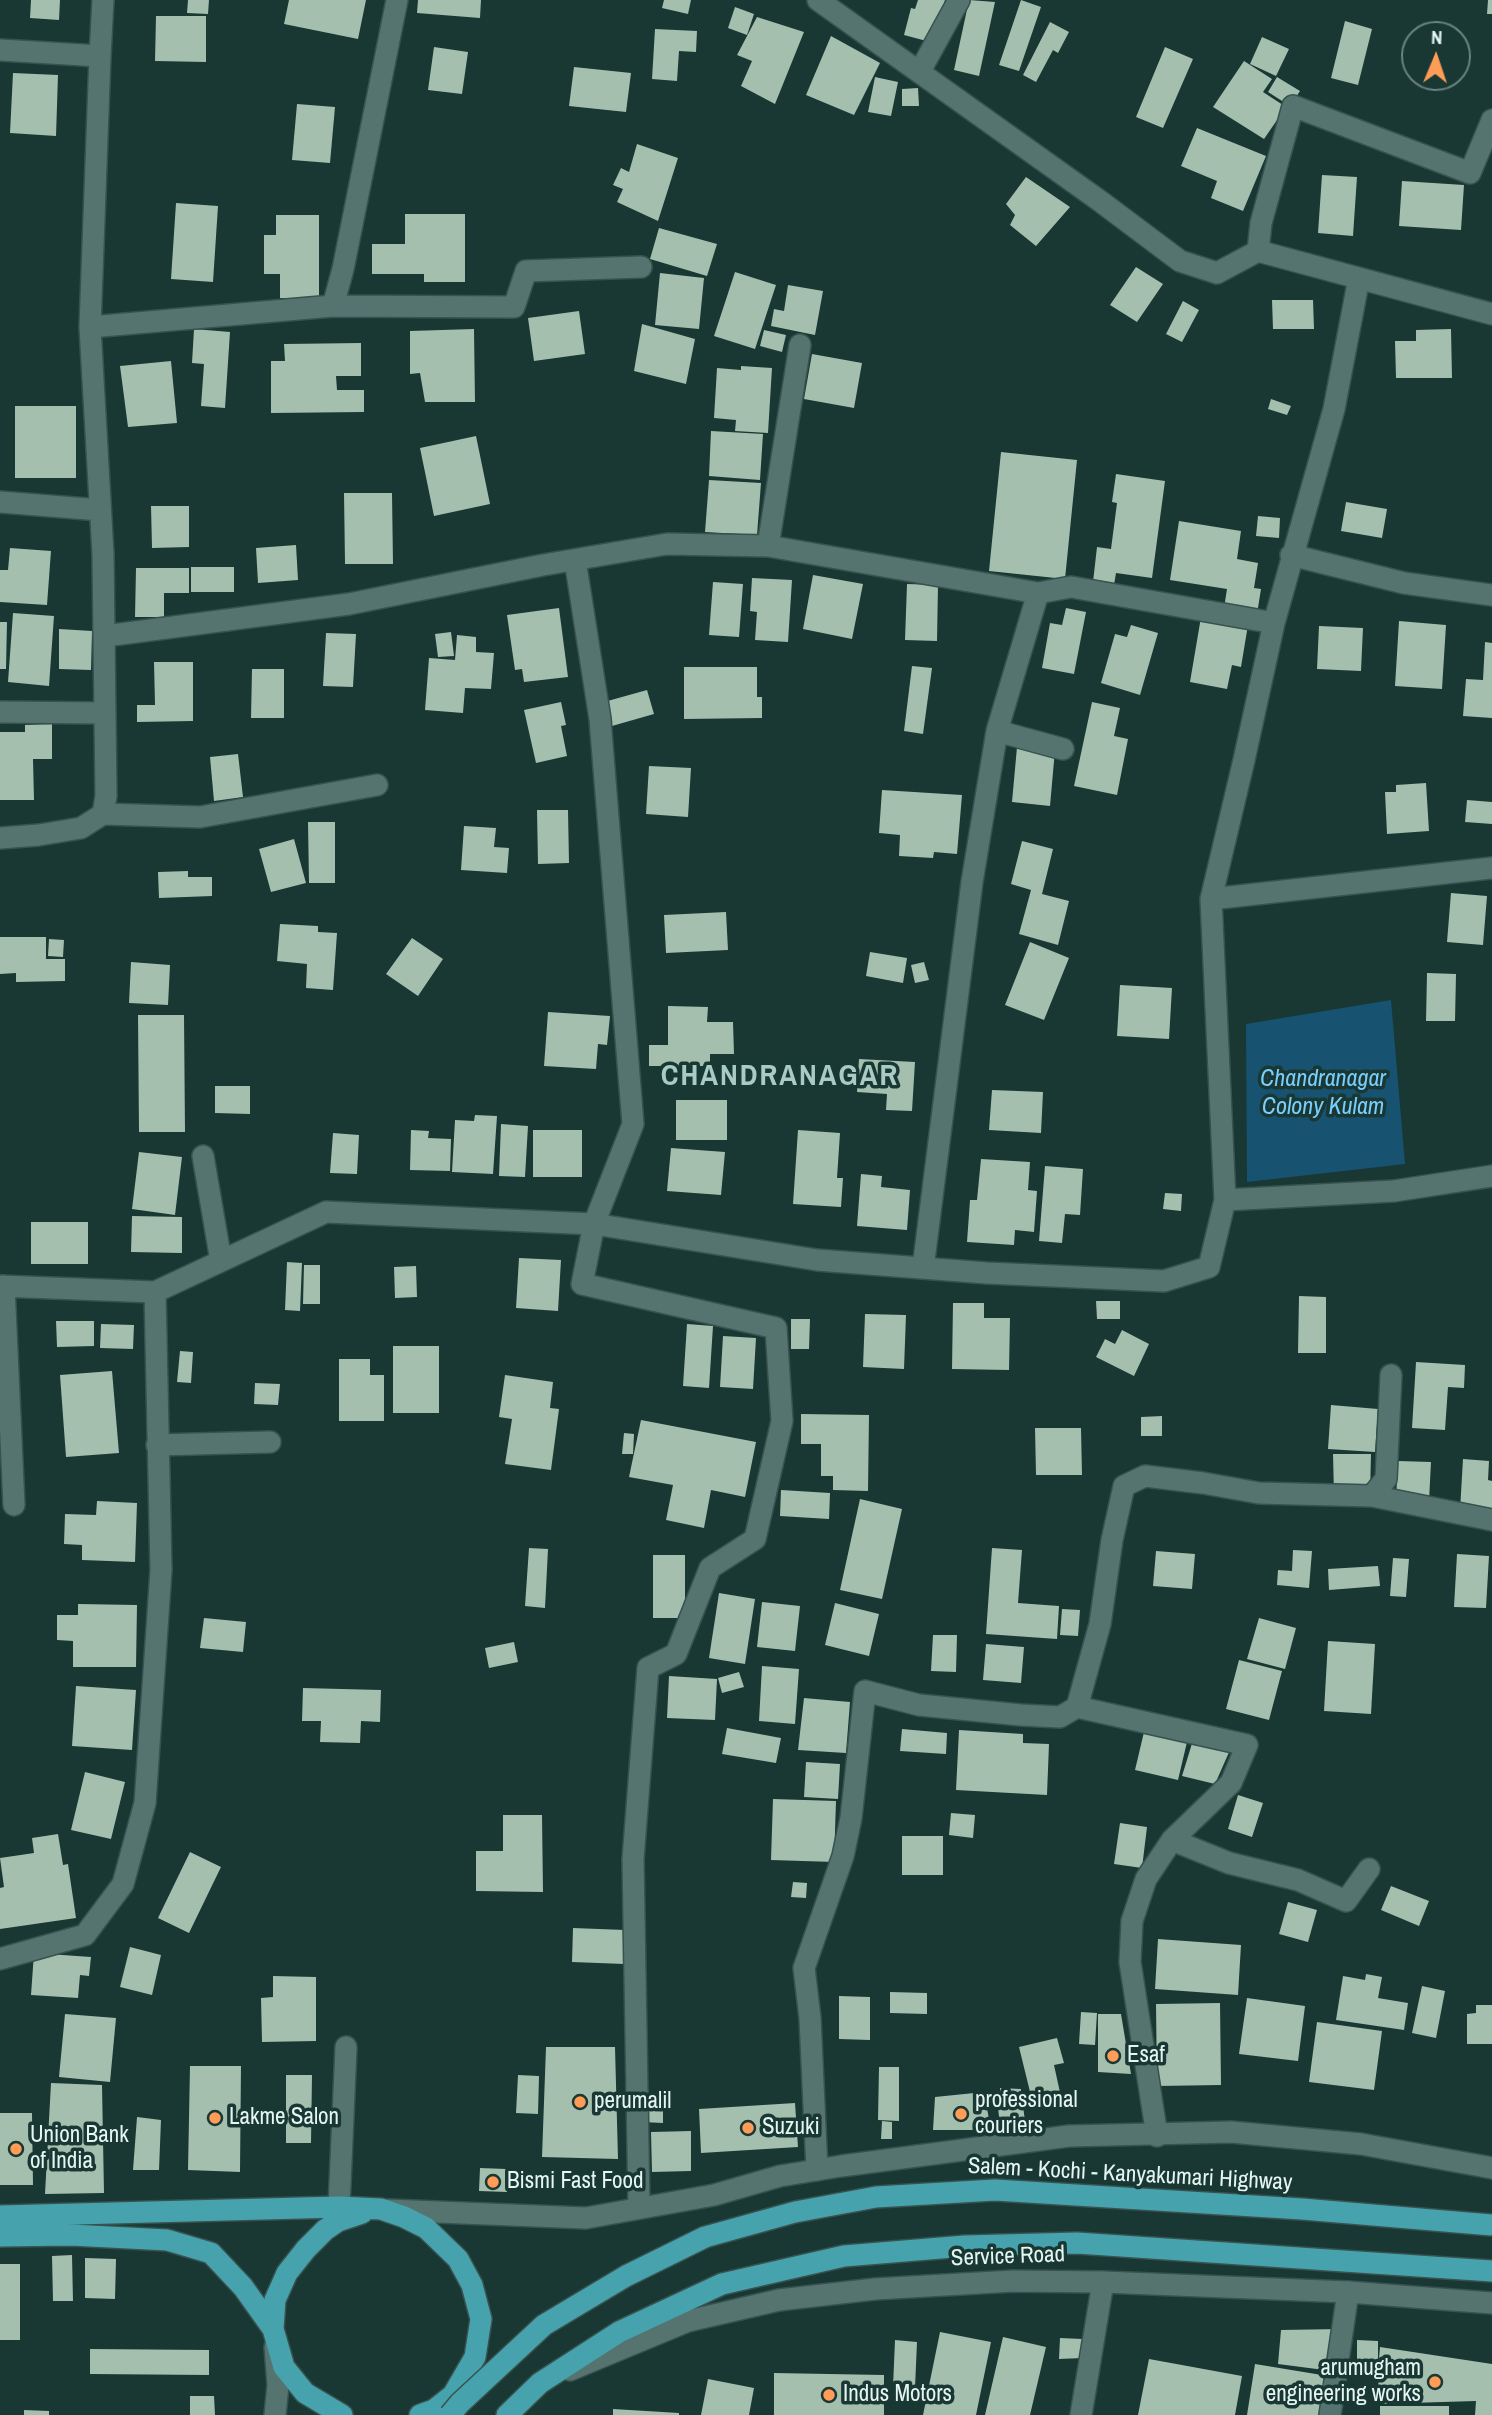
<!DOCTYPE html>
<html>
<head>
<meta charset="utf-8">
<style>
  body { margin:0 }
  #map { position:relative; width:1492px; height:2415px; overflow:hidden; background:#193733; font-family:"Archivo Narrow",sans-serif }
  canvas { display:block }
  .north { position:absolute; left:1401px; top:21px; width:70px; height:70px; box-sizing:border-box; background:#193733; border:2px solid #6a837f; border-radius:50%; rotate:2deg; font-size:19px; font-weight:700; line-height:28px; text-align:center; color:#e4f5f2 }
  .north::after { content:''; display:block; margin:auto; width:24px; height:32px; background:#fe9c58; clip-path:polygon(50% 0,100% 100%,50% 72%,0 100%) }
</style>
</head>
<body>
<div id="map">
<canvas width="1492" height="2415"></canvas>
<div class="north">N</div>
</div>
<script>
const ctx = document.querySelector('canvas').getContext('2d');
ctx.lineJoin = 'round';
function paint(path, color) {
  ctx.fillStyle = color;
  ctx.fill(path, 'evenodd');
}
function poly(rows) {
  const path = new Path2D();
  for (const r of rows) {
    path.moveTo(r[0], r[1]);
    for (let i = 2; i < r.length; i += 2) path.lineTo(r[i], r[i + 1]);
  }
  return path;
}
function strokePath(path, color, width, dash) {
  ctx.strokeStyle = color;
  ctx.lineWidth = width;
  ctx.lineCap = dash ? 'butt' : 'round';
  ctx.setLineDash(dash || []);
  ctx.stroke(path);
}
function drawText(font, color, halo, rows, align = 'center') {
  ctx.font = font + ' "Archivo Narrow",sans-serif';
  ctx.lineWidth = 7;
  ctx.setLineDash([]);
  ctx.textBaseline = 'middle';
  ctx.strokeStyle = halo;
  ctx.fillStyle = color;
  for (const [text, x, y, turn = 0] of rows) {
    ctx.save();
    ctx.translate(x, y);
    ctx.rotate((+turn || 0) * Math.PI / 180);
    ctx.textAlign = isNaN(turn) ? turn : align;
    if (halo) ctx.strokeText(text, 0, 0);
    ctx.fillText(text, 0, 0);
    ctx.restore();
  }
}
const water = poly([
  [1391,1000,1405,1164,1247,1182,1246,1024]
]);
const building = poly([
  [31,0,60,0,59,20,30,18],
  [188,0,209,0,208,14,187,13],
  [289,0,366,0,358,39,284,24],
  [418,0,481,0,480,18,417,13],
  [664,0,691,0,688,14,662,8],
  [918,0,945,0,934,43,904,35,911,8,915,9],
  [969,0,995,2,979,76,954,70],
  [1021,0,1041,7,1019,71,999,65],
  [1488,0,1492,0,1492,14,1487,14],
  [735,7,754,14,747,35,728,28],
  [156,16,206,16,206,62,155,61],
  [757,17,804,32,775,104,741,86,752,61,737,55],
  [1345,21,1372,29,1358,85,1331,78],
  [1050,22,1069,32,1058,53,1053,50,1036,82,1023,75],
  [655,29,697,31,696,52,679,51,677,81,652,79],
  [831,36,880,63,854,115,806,95],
  [1262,37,1289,49,1276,76,1250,64],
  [434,47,468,52,462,94,428,90],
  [1165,47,1193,59,1163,128,1136,117],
  [1244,61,1272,79,1263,92,1286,107,1264,139,1213,107],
  [574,67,631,73,626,112,569,106],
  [13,73,58,75,56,136,10,133],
  [875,77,898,82,891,116,868,112],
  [1277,77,1300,91,1290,106,1268,92],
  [918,88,919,106,902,106,902,89],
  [297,104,335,107,330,163,292,160],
  [1197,128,1266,156,1243,211,1211,198,1217,181,1181,166],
  [637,144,678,158,658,221,617,202,623,189,613,185,621,168,629,172],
  [1322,175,1357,177,1353,236,1318,233],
  [1026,177,1070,207,1036,246,1010,225,1015,215,1006,204],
  [1402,181,1464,185,1461,230,1399,226],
  [176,203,218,206,213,282,171,279],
  [405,214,465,214,465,282,424,282,424,274,372,274,372,244,405,244],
  [276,215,319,215,319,298,280,298,280,274,264,274,264,235,276,235],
  [659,228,717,244,707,276,650,259],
  [1136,267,1163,284,1137,322,1110,305],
  [735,272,776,285,755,349,714,336],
  [660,273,704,278,699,329,655,325],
  [788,285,823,291,815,335,771,326,774,309,784,311],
  [1272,300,1313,300,1314,329,1273,329],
  [1183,301,1199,310,1182,342,1166,334],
  [579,311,585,354,534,361,528,318],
  [642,324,695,339,686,384,634,371],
  [194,329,230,332,225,408,201,406,204,364,192,363],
  [474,329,475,402,425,402,420,373,410,374,410,331],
  [1451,329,1452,378,1396,378,1395,341,1416,341,1416,330],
  [764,330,786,335,782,352,760,346],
  [361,343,361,376,336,376,337,390,364,390,364,412,271,413,271,361,285,361,284,344],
  [812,354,862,363,854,408,804,399],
  [171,361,177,423,128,427,120,366],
  [741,366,772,368,768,433,735,431,736,420,714,418,717,368,741,370],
  [1271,399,1291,406,1287,415,1268,409],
  [15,406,76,406,76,478,15,478],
  [711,431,763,434,760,480,709,476],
  [476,436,490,504,434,516,420,448],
  [1001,452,1077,460,1065,579,989,571],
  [1116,474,1165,481,1152,578,1116,573,1114,585,1093,582,1097,547,1111,549,1117,503,1112,502],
  [709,480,761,483,757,535,705,532],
  [344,493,392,493,393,564,345,564],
  [1346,502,1387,509,1382,538,1341,531],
  [151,506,189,506,189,547,152,548],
  [1258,516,1280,518,1279,538,1256,536],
  [1179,521,1241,531,1237,559,1258,563,1254,588,1261,589,1257,614,1224,608,1227,589,1170,580],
  [296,545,298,580,258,583,256,548],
  [10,548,51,551,47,605,0,602,0,570,8,570],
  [191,567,234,567,234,592,191,592],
  [136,568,189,568,189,593,164,593,164,617,135,617],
  [813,575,863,584,852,639,803,629],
  [752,578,792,580,788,642,755,640,757,612,750,611],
  [713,582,743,584,739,637,709,635],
  [907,584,938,585,937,641,905,640],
  [559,608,568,677,524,682,522,669,515,670,507,615],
  [1066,608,1086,612,1074,674,1042,668,1050,623,1062,625],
  [13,613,54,616,49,686,8,682],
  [1201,617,1248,625,1241,667,1232,665,1227,689,1190,682],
  [1399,621,1446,625,1442,689,1395,686],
  [0,622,7,622,6,669,0,669],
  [1131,625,1158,633,1140,695,1101,683,1115,634,1127,637],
  [1319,626,1363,628,1361,671,1317,669],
  [59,629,92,631,91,670,59,669],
  [451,632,454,656,438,657,435,634],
  [326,633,356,634,353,687,323,686],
  [457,635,476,637,476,652,494,653,491,689,465,688,463,713,425,710,429,658,455,660],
  [1485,642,1492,643,1492,718,1463,716,1466,679,1483,680],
  [154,662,193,662,193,721,137,722,137,705,155,705],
  [912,666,932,668,923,734,904,731],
  [684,667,757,667,757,697,762,697,762,718,684,719],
  [252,669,284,669,284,718,251,718],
  [647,690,654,714,612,726,604,702],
  [561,702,566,725,561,726,567,756,536,763,524,710],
  [1092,702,1120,708,1114,736,1128,739,1117,795,1074,786],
  [52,724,52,759,33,759,34,800,0,800,0,732,25,732,25,725],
  [1017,747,1055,750,1050,806,1012,802],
  [238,754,243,797,214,801,210,757],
  [649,766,691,768,688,817,646,814],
  [1426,783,1429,831,1387,834,1385,792,1396,792,1396,785],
  [882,790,962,795,957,854,934,852,933,858,899,856,900,835,879,833],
  [1467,800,1492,802,1492,824,1465,822],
  [537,810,568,810,569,863,538,864],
  [308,822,335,822,335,883,309,883],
  [464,826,496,828,494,847,509,848,507,873,461,870],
  [294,839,306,883,271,892,259,849],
  [1022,841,1053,849,1042,894,1069,901,1058,945,1019,934,1031,890,1011,884],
  [188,871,188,877,212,877,212,896,159,898,158,872],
  [1451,893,1487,896,1483,945,1447,942],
  [726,912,728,950,666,953,664,915],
  [280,924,318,926,318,932,337,933,333,990,306,988,307,964,277,961],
  [0,937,46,937,46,959,65,959,65,981,16,982,16,973,0,974],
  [412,938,443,959,418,996,386,974],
  [49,939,64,940,63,957,48,956],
  [1030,942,1069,958,1044,1020,1005,1005],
  [870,952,907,958,903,983,866,976],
  [131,962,170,965,168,1005,129,1003],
  [924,962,929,980,915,983,911,965],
  [1427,973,1456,974,1455,1021,1426,1021],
  [1120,985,1172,988,1169,1039,1117,1036],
  [668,1006,708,1007,707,1022,733,1022,734,1054,710,1054,710,1066,649,1066,649,1045,668,1045],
  [548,1012,610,1016,607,1045,598,1044,596,1069,544,1066],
  [138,1015,184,1015,185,1132,139,1132],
  [859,1059,915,1062,912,1111,886,1110,887,1094,857,1092],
  [215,1086,250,1086,250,1114,215,1113],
  [992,1090,1043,1092,1041,1133,989,1130],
  [676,1100,727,1100,727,1140,676,1140],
  [475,1115,497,1116,493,1174,452,1172,455,1120,474,1121],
  [501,1124,528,1126,525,1177,499,1176],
  [411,1130,429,1131,428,1138,451,1139,450,1171,410,1170],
  [533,1130,582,1130,582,1177,533,1177],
  [798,1130,840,1133,837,1178,843,1178,841,1207,793,1204],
  [333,1133,359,1135,357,1174,330,1173],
  [671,1148,725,1152,721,1195,667,1191],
  [139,1152,182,1157,175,1215,132,1209],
  [981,1159,1030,1162,1028,1190,1037,1191,1034,1232,1015,1230,1014,1245,967,1242,970,1200,977,1200],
  [1045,1166,1083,1169,1080,1215,1065,1214,1062,1243,1039,1241],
  [861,1174,882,1176,881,1187,910,1190,907,1230,857,1226],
  [1165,1193,1182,1194,1181,1211,1163,1209],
  [132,1216,182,1217,182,1253,131,1252],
  [31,1222,88,1222,88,1264,31,1264],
  [519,1258,561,1260,558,1311,516,1308],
  [287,1262,302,1263,300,1311,285,1310],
  [304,1265,320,1265,320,1304,303,1304],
  [416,1266,417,1297,395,1298,394,1267],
  [1299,1296,1326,1297,1326,1353,1298,1353],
  [1096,1301,1120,1301,1120,1319,1097,1319],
  [953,1303,984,1303,984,1318,1010,1318,1009,1370,952,1369],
  [865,1314,906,1315,904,1369,863,1367],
  [791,1319,810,1319,809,1349,791,1349],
  [56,1321,94,1321,94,1346,57,1347],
  [101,1324,134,1325,133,1349,100,1348],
  [687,1324,713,1326,709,1388,683,1386],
  [1122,1330,1149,1344,1134,1376,1096,1357,1105,1339,1115,1344],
  [723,1336,756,1338,753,1389,720,1387],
  [393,1346,439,1346,439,1413,393,1413],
  [180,1351,193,1352,191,1383,177,1382],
  [339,1359,370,1359,370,1375,384,1375,384,1421,339,1421],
  [1416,1362,1465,1365,1464,1388,1448,1387,1445,1430,1412,1428],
  [112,1371,119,1453,66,1457,60,1375],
  [505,1375,553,1382,550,1408,559,1409,551,1470,505,1464,512,1419,499,1417],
  [255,1383,280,1384,278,1405,254,1404],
  [1331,1405,1378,1409,1375,1452,1328,1449],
  [801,1414,869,1415,868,1491,833,1490,833,1476,821,1476,821,1444,801,1444],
  [1162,1416,1162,1436,1141,1436,1141,1417],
  [641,1420,756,1442,745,1497,711,1490,704,1528,666,1520,673,1485,629,1477],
  [1035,1428,1081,1428,1082,1475,1036,1475],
  [624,1433,634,1434,633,1454,622,1454],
  [1333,1454,1371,1454,1370,1495,1334,1495],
  [1463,1459,1489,1461,1488,1480,1492,1481,1492,1512,1460,1510],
  [1398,1461,1431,1462,1429,1501,1396,1499],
  [781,1490,830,1493,829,1519,780,1516],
  [860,1499,902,1509,882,1599,840,1590],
  [97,1501,137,1503,135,1562,82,1560,82,1545,64,1544,65,1514,96,1515],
  [529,1548,548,1549,545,1608,525,1606],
  [992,1548,1022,1550,1018,1603,1059,1606,1057,1639,986,1634],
  [1293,1550,1312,1551,1309,1588,1277,1585,1278,1570,1292,1571],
  [1156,1551,1195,1554,1192,1589,1153,1586],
  [1457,1554,1489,1556,1486,1608,1454,1607],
  [653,1555,685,1555,685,1618,653,1618],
  [1393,1558,1409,1559,1406,1597,1390,1596],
  [1378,1566,1380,1586,1329,1590,1328,1569],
  [719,1593,755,1599,745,1664,709,1658],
  [762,1602,800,1606,795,1651,757,1647],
  [835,1603,879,1614,869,1656,825,1645],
  [78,1604,137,1605,136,1667,73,1667,73,1641,57,1640,57,1615,78,1615],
  [1062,1609,1080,1610,1078,1636,1060,1635],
  [204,1618,246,1622,243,1652,200,1648],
  [1259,1618,1296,1628,1285,1669,1247,1659],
  [933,1635,957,1635,956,1672,931,1671],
  [1328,1641,1375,1644,1371,1714,1324,1711],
  [514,1642,518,1662,489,1668,485,1648],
  [986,1644,1024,1647,1021,1683,983,1680],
  [1239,1660,1282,1671,1269,1720,1226,1709],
  [762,1666,799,1669,795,1724,759,1721],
  [739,1672,744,1687,722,1693,718,1678],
  [669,1676,717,1679,715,1720,667,1718],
  [76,1686,136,1690,132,1750,72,1746],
  [303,1688,381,1690,380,1722,361,1721,360,1743,320,1742,321,1721,302,1721],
  [804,1698,850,1702,846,1753,798,1750],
  [727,1728,781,1738,776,1763,722,1754],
  [902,1729,947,1733,946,1754,900,1751],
  [959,1730,1023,1734,1023,1743,1049,1744,1047,1795,956,1790],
  [1144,1732,1187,1742,1178,1780,1135,1770],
  [1194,1737,1230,1750,1215,1784,1182,1776],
  [806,1762,840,1764,838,1799,804,1797],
  [85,1772,125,1782,111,1839,71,1830],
  [1238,1795,1263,1803,1252,1837,1228,1829],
  [773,1799,836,1801,834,1862,771,1860],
  [951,1813,975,1815,973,1838,949,1835],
  [503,1815,542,1815,543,1892,476,1891,476,1851,503,1851],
  [1120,1823,1147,1827,1142,1868,1114,1864],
  [58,1834,63,1865,68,1864,76,1918,0,1929,0,1888,4,1887,0,1858,34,1853,32,1838],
  [902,1836,943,1836,943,1875,902,1875],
  [190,1852,221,1867,189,1933,158,1918],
  [793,1882,807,1883,806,1898,791,1897],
  [1391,1886,1429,1901,1419,1926,1381,1910],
  [1288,1902,1317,1910,1308,1942,1279,1934],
  [573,1928,625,1930,624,1964,572,1962],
  [1158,1939,1241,1945,1238,1995,1155,1989],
  [130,1947,161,1955,152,1995,120,1987],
  [34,1953,91,1957,89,1976,80,1975,78,1998,31,1995],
  [1366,1974,1382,1977,1378,1998,1408,2003,1404,2030,1336,2020,1343,1976,1365,1980],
  [273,1976,316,1977,316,2041,262,2042,261,1998,273,1997],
  [1422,1986,1445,1991,1436,2038,1412,2033],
  [890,1992,927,1993,927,2014,890,2013],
  [839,1996,870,1997,870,2040,839,2039],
  [1247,1998,1305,2006,1298,2061,1239,2054],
  [1220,2003,1221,2085,1157,2086,1156,2004],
  [1476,2005,1492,2005,1492,2044,1467,2044,1467,2014,1476,2013],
  [1081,2012,1097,2013,1095,2045,1079,2044],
  [65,2014,116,2018,110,2082,59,2077],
  [1098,2014,1121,2014,1131,2074,1098,2072],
  [1317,2022,1382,2031,1374,2090,1309,2082],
  [1057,2038,1064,2063,1054,2065,1061,2097,1033,2104,1019,2047],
  [546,2047,615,2047,618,2159,542,2157],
  [190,2066,241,2066,240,2172,188,2170],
  [879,2067,899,2067,899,2121,878,2120],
  [286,2075,312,2075,311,2143,286,2143],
  [518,2075,539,2076,538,2114,516,2113],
  [51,2083,102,2085,104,2193,45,2194],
  [1000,2088,1021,2089,1021,2105,1000,2105],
  [984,2092,991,2130,933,2130,935,2097],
  [642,2100,663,2100,663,2123,642,2122],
  [795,2103,798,2147,701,2153,699,2109],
  [1023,2105,1025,2122,1000,2125,998,2108],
  [0,2113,32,2113,33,2185,0,2185],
  [137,2117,161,2120,159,2170,133,2170],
  [882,2121,892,2122,892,2139,881,2139],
  [691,2131,691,2171,652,2172,651,2132],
  [480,2168,506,2169,507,2192,479,2191],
  [72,2255,73,2301,53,2301,52,2256],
  [85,2258,116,2259,115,2299,85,2298],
  [0,2264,20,2264,20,2340,0,2340],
  [1340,2329,1332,2371,1278,2364,1281,2330],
  [940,2332,991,2342,976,2415,923,2415],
  [1003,2337,1046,2347,1030,2415,985,2415],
  [1060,2338,1083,2339,1083,2358,1059,2359],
  [895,2340,917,2342,915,2388,893,2387],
  [1357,2340,1378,2341,1378,2370,1380,2347,1492,2364,1492,2415,1475,2415,1476,2401,1377,2404,1379,2374,1357,2374],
  [90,2349,209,2350,209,2375,90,2374],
  [1149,2359,1242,2376,1235,2415,1138,2415],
  [1255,2364,1328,2376,1322,2415,1247,2415],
  [774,2373,884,2375,884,2415,774,2415],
  [708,2379,754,2388,749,2415,701,2415],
  [190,2396,214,2396,215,2415,190,2415],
  [1380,2406,1449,2406,1449,2415,1380,2415],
  [613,2409,679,2413,679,2415,613,2415],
  [24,2410,49,2411,49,2415,24,2415]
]);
const minor = poly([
  [818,0,1100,201,1180,261,1217,273,1258,251,1492,314],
  [0,50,100,56,103,0],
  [920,71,959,0],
  [1258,251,1261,223,1293,106,1470,173,1492,120],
  [333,306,514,307,526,271,641,267],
  [90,327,100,56],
  [0,502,100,510],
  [768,546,800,345],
  [1291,555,1404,583,1492,595],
  [575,560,600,719,633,1124,594,1224,582,1284,776,1328,782,1421,755,1539,710,1568,676,1654,648,1668,633,1859,639,2207],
  [1038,593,1071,587,1274,623],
  [105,636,349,604,543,565,667,544,768,546,1038,593,997,731,1063,749],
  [0,712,104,713],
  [103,814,200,817,377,785],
  [0,838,39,835,81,828,103,814,106,796,103,554,90,327,333,306,343,269,397,0],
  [1211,899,1244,760,1274,623,1334,409,1359,278],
  [203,1156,221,1261],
  [1225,1200,1394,1191,1492,1176],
  [923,1268,972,882,997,731],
  [0,1286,155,1292,326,1212,594,1224,817,1260,987,1273,1164,1281,1209,1267,1225,1200,1211,899,1492,868],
  [4,1286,14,1505],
  [157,1445,270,1442],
  [1372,1496,1492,1520],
  [1077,1707,1247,1745,1231,1783,1172,1840,1146,1879,1132,1921,1130,1962,1157,2136],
  [1172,1840,1229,1863,1298,1880,1346,1901,1369,1869],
  [0,1959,85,1935,123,1884,145,1803,161,1570,155,1292],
  [817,2170,810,2018,804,1968,843,1856,851,1818,865,1691,919,1705,1021,1715,1060,1717,1077,1707,1100,1624,1112,1540,1124,1486,1145,1476,1203,1483,1259,1493,1372,1496,1386,1479,1391,1375],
  [339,2207,346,2047],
  [1081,2415,1103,2282],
  [1330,2415,1348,2292]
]);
const tertiary = poly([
  [388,2210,586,2218,714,2195,780,2176,841,2166,1069,2136,1231,2132,1361,2144,1492,2168],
  [275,2347,278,2385,275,2415],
  [570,2370,688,2321,779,2300,875,2289,1013,2281,1103,2282,1348,2292,1492,2303]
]);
const trunk = poly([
  [0,2216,339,2207,381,2209,404,2217,426,2228,458,2259,472,2285,481,2319,475,2357,453,2395,434,2410,420,2415],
  [0,2236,71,2235,167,2240,211,2253,243,2287,273,2329],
  [342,2415,305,2393,284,2367,273,2329,275,2300,287,2273,306,2249,325,2230,338,2221,362,2213],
  [507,2415,540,2383,619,2332,722,2284,844,2256,965,2246,1077,2243,1492,2271]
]);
const trunkBridge = poly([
  [450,2415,460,2403,544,2325,626,2276,705,2237,795,2212,876,2197,995,2190,1302,2209,1492,2225]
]);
const markers = [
  [1113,2056,7,"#fe9c58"],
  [580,2102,7,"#fe9c58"],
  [961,2114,7,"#fe9c58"],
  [215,2118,7,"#fe9c58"],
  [748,2128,7,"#fe9c58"],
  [16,2149,7,"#fe9c58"],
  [493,2182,7,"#fe9c58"],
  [1435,2382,7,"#fe9c58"],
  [829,2395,7,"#fe9c58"]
];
const poiNames = [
  ["Esaf",1127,2056],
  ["professional",975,2101],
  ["couriers",975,2127],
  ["perumalil",594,2102],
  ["Lakme Salon",229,2118],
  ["Suzuki",762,2128],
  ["Union Bank",30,2136],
  ["of India",30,2162],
  ["Bismi Fast Food",507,2182],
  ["arumugham",1421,2369,"right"],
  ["engineering works",1421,2395,"right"],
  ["Indus Motors",843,2395]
];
const streetNames = [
  ["Salem - Kochi - Kanyakumari Highway",1130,2175,3],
  ["Service Road",1008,2257,-2]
];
const waterNames = [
  ["Chandranagar",1323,1080],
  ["Colony Kulam",1323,1108]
];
const districtNames = [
  ["CHANDRANAGAR",780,1077]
];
paint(water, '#175370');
paint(building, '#a4bfad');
strokePath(minor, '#37524f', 24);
strokePath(tertiary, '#37524f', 24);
strokePath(trunk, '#37524f', 24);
strokePath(minor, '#55746f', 21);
strokePath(tertiary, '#55746f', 21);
strokePath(trunk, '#46a2ac', 21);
strokePath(trunkBridge, '#37524f', 24, []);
strokePath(trunkBridge, '#46a2ac', 21);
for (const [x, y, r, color] of markers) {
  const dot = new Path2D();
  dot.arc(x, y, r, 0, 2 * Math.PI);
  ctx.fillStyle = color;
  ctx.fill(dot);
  strokePath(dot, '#193733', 2.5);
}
drawText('23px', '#e4f5f2', '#193733', poiNames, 'left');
drawText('23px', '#e4f5f2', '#193733', streetNames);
drawText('italic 24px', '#79cefd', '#193733', waterNames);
ctx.letterSpacing = '2px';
drawText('bold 30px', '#a8cbc4', '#193733', districtNames);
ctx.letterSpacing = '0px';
</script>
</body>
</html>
